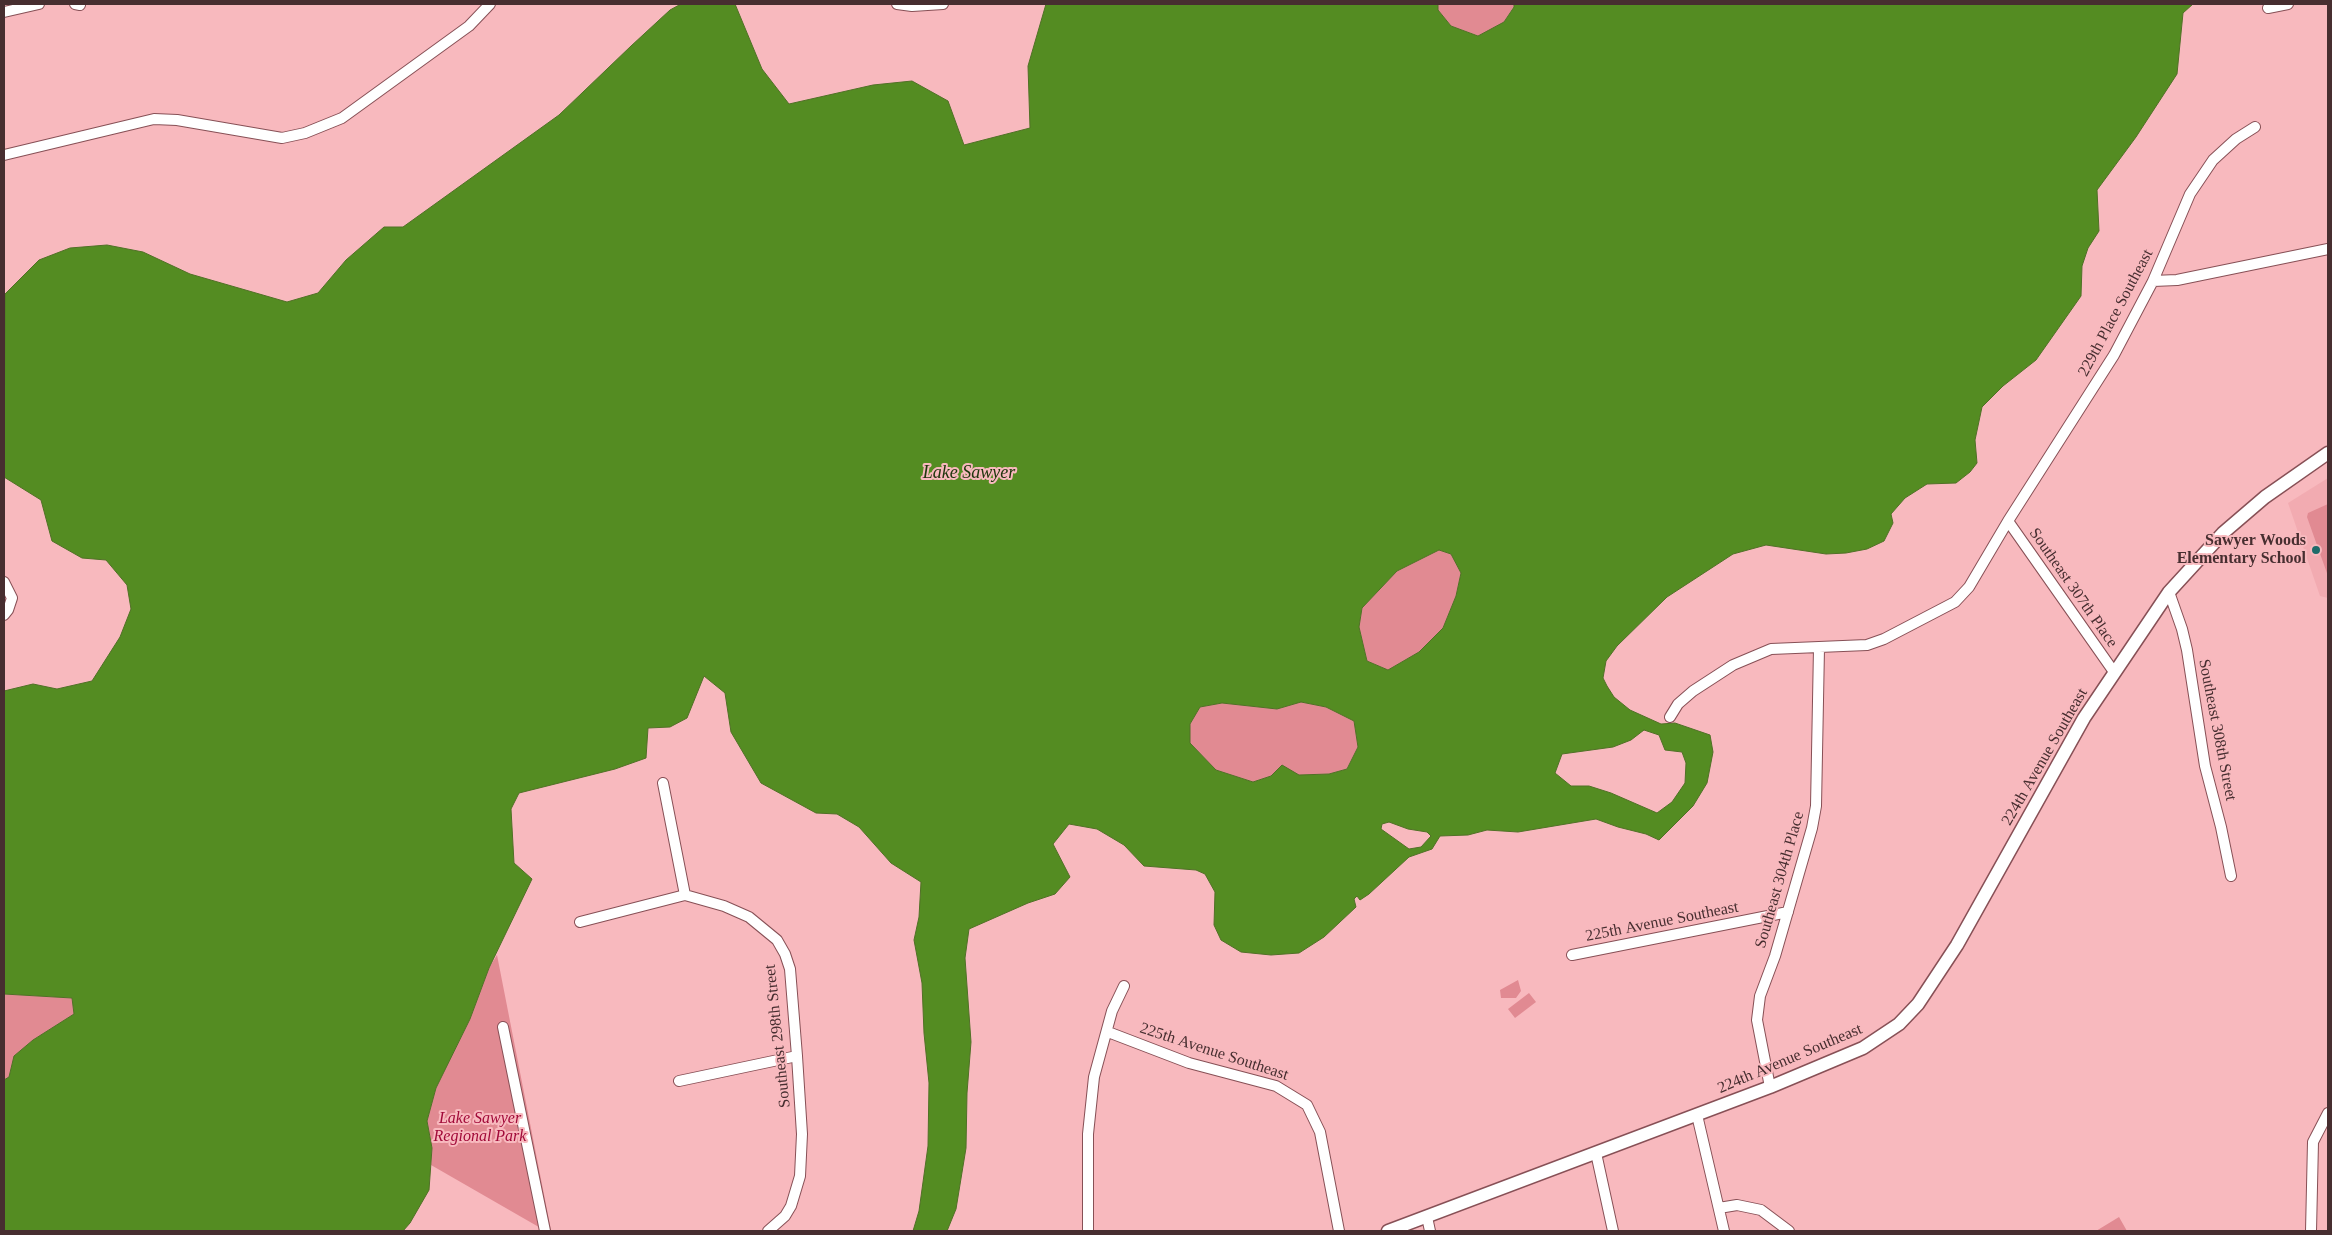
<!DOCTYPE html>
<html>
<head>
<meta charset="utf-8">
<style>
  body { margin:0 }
  #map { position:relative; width:2332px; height:1235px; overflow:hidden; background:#f8b9be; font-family:Georgia,serif }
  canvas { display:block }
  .frame { position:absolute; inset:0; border:5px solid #472e30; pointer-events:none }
</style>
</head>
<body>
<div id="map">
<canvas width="2332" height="1235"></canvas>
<div class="frame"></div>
</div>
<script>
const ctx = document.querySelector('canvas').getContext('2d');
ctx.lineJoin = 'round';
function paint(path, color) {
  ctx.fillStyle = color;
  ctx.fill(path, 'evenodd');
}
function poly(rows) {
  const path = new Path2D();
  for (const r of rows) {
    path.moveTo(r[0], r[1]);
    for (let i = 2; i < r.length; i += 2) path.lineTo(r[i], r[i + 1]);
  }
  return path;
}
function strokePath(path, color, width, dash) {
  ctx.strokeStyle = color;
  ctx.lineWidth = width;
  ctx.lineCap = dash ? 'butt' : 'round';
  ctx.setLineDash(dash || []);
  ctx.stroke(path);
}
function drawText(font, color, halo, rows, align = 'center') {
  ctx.font = font + ' Georgia,serif';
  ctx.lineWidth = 4;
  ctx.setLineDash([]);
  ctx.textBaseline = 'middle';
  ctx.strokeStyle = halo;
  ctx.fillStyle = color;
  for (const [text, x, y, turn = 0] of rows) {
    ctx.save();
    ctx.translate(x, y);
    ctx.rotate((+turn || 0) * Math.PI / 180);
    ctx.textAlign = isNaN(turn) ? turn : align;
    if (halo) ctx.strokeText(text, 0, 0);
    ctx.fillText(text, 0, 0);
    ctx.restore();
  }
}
const built = poly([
  [2328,478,2328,598,2320,596,2288,503]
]);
const green = poly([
  [1438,4,1514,4,1514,6,1504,22,1479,36,1451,26,1438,10],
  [2328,504,2328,576,2307,517,2308,513],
  [1439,550,1451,554,1461,573,1456,596,1443,628,1419,652,1388,670,1367,661,1359,627,1362,608,1397,571],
  [1301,702,1326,707,1354,721,1358,747,1347,769,1329,774,1271,776,1253,782,1216,770,1190,743,1190,724,1200,707,1222,703,1277,709],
  [497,955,551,1230,544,1230,431,1165,432,1148,427,1121,436,1088,470,1019,489,968],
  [1518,980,1521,991,1516,998,1501,998,1500,990],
  [1529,993,1536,1002,1515,1018,1508,1009],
  [4,994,72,998,74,1014,33,1040,15,1056,9,1077,4,1080],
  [2119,1217,2127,1231,2096,1231]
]);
const water = poly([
  [681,4,735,4,762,69,789,104,873,85,912,81,948,101,964,145,1030,128,1028,66,1046,4,1438,4,1438,10,1451,26,1478,36,1504,22,1514,7,1514,4,2193,4,2183,13,2177,74,2136,137,2097,190,2099,231,2088,248,2082,266,2081,296,2036,360,2003,386,1982,407,1975,440,1977,463,1970,472,1956,483,1927,484,1905,498,1891,514,1893,523,1884,541,1867,549,1846,553,1826,554,1766,545,1733,554,1667,597,1617,646,1606,661,1603,678,1607,686,1614,697,1630,710,1661,724,1675,723,1710,735,1713,752,1707,783,1693,806,1659,840,1646,834,1618,827,1596,819,1518,832,1487,830,1468,835,1440,836,1432,849,1409,857,1369,894,1360,900,1357,896,1354,899,1356,907,1324,937,1299,953,1271,955,1241,952,1221,940,1214,925,1215,892,1205,874,1196,870,1144,866,1124,845,1097,829,1069,824,1053,844,1070,877,1055,894,1028,903,969,929,965,958,971,1042,967,1093,966,1148,956,1209,947,1231,913,1231,919,1211,928,1146,929,1083,924,1033,922,983,914,940,919,917,921,882,891,863,859,827,837,814,816,813,761,783,731,732,725,693,704,676,687,718,670,727,648,728,646,758,615,769,519,793,511,809,514,863,532,879,489,968,470,1019,436,1088,427,1121,432,1148,429,1190,410,1223,403,1231,4,1231,4,1080,9,1077,14,1056,33,1040,74,1014,72,998,4,994,4,691,33,684,57,689,92,681,120,637,131,609,127,585,106,560,82,558,52,541,41,500,4,477,5,294,39,260,70,248,107,245,143,252,190,274,287,302,318,293,346,260,384,227,403,227,559,115,631,46,670,10,681,4],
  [1439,550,1451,554,1461,573,1456,596,1443,628,1419,652,1388,670,1367,661,1359,627,1362,608,1397,571,1439,550],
  [1301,702,1326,707,1354,721,1358,747,1347,769,1329,774,1299,775,1282,765,1271,776,1253,782,1216,770,1190,743,1190,724,1200,707,1222,703,1277,709,1301,702],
  [1644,730,1659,735,1665,750,1682,752,1686,763,1685,783,1672,802,1657,813,1611,793,1589,786,1571,786,1555,773,1562,754,1613,747,1631,740,1644,730],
  [1389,822,1408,829,1427,832,1431,836,1421,847,1409,849,1381,829,1382,824,1389,822]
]);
const minor = poly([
  [75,4,80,5],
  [897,4,912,6,943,4],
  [2268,8,2288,4],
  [4,12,39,4],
  [4,155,154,119,177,120,282,138,305,133,342,118,469,26,490,4],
  [2153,281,2177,280,2328,249],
  [2008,521,2114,672],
  [4,582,12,598,8,610,4,615],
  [2169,592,2182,629,2187,650,2205,766,2221,827,2231,876],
  [1670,717,1678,704,1693,691,1733,665,1771,649,1867,645,1884,639,1955,602,1969,587,2008,521,2114,355,2153,281,2190,194,2213,160,2236,139,2255,127],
  [663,783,685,895],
  [580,922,685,895,724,906,749,917,777,940,785,954,790,969,797,1056,802,1134,800,1176,791,1206,785,1216,768,1231],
  [1572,955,1788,912],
  [503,1027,545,1231],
  [1108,1032,1189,1063,1276,1086,1307,1105,1320,1132,1339,1231],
  [679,1081,797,1056],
  [1770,1087,1757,1020,1760,996,1775,956,1812,828,1816,806,1819,648],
  [1697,1115,1724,1231],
  [1596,1153,1613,1231],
  [1719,1208,1737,1205,1761,1210,1789,1231],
  [1427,1217,1430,1231],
  [1088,1231,1088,1134,1094,1077,1112,1011,1124,986],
  [2311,1231,2313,1142,2328,1113]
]);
const tertiary = poly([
  [1388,1231,1770,1087,1863,1048,1899,1024,1918,1004,1957,945,2084,718,2169,592,2223,533,2265,497,2328,453]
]);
const markers = [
  [2316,550,5,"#1f6b6a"]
];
const streetNames = [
  ["229th Place Southeast",2116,313,-62],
  ["Southeast 307th Place",2073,588,55],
  ["Southeast 308th Street",2217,730,79],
  ["224th Avenue Southeast",2045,757,-60],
  ["Southeast 304th Place",1780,880,-74],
  ["225th Avenue Southeast",1662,922,-11],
  ["Southeast 298th Street",778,1036,-96],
  ["225th Avenue Southeast",1214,1052,18],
  ["224th Avenue Southeast",1790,1059,-23]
];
const poiNames = [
  ["Sawyer Woods",2306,541],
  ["Elementary School",2306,559]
];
const parkNames = [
  ["Lake Sawyer",480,1119],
  ["Regional Park",480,1137]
];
const waterNames = [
  ["Lake Sawyer",969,473]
];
paint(built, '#f2abb1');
paint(green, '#e18a92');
paint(water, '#548c22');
strokePath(water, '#507026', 1);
strokePath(minor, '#875056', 12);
strokePath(tertiary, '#875056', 15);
strokePath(minor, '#fff', 10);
strokePath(tertiary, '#fff', 12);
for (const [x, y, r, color] of markers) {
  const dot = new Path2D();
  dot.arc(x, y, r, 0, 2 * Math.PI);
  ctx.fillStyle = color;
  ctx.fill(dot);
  strokePath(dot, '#f8b9be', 2);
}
drawText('16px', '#472e30', '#f8b9be', streetNames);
drawText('bold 16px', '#472e30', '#f8b9be', poiNames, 'right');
drawText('italic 16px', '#a10a39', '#f8b9be', parkNames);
drawText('italic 18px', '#20370e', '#f8b9be', waterNames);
</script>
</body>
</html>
